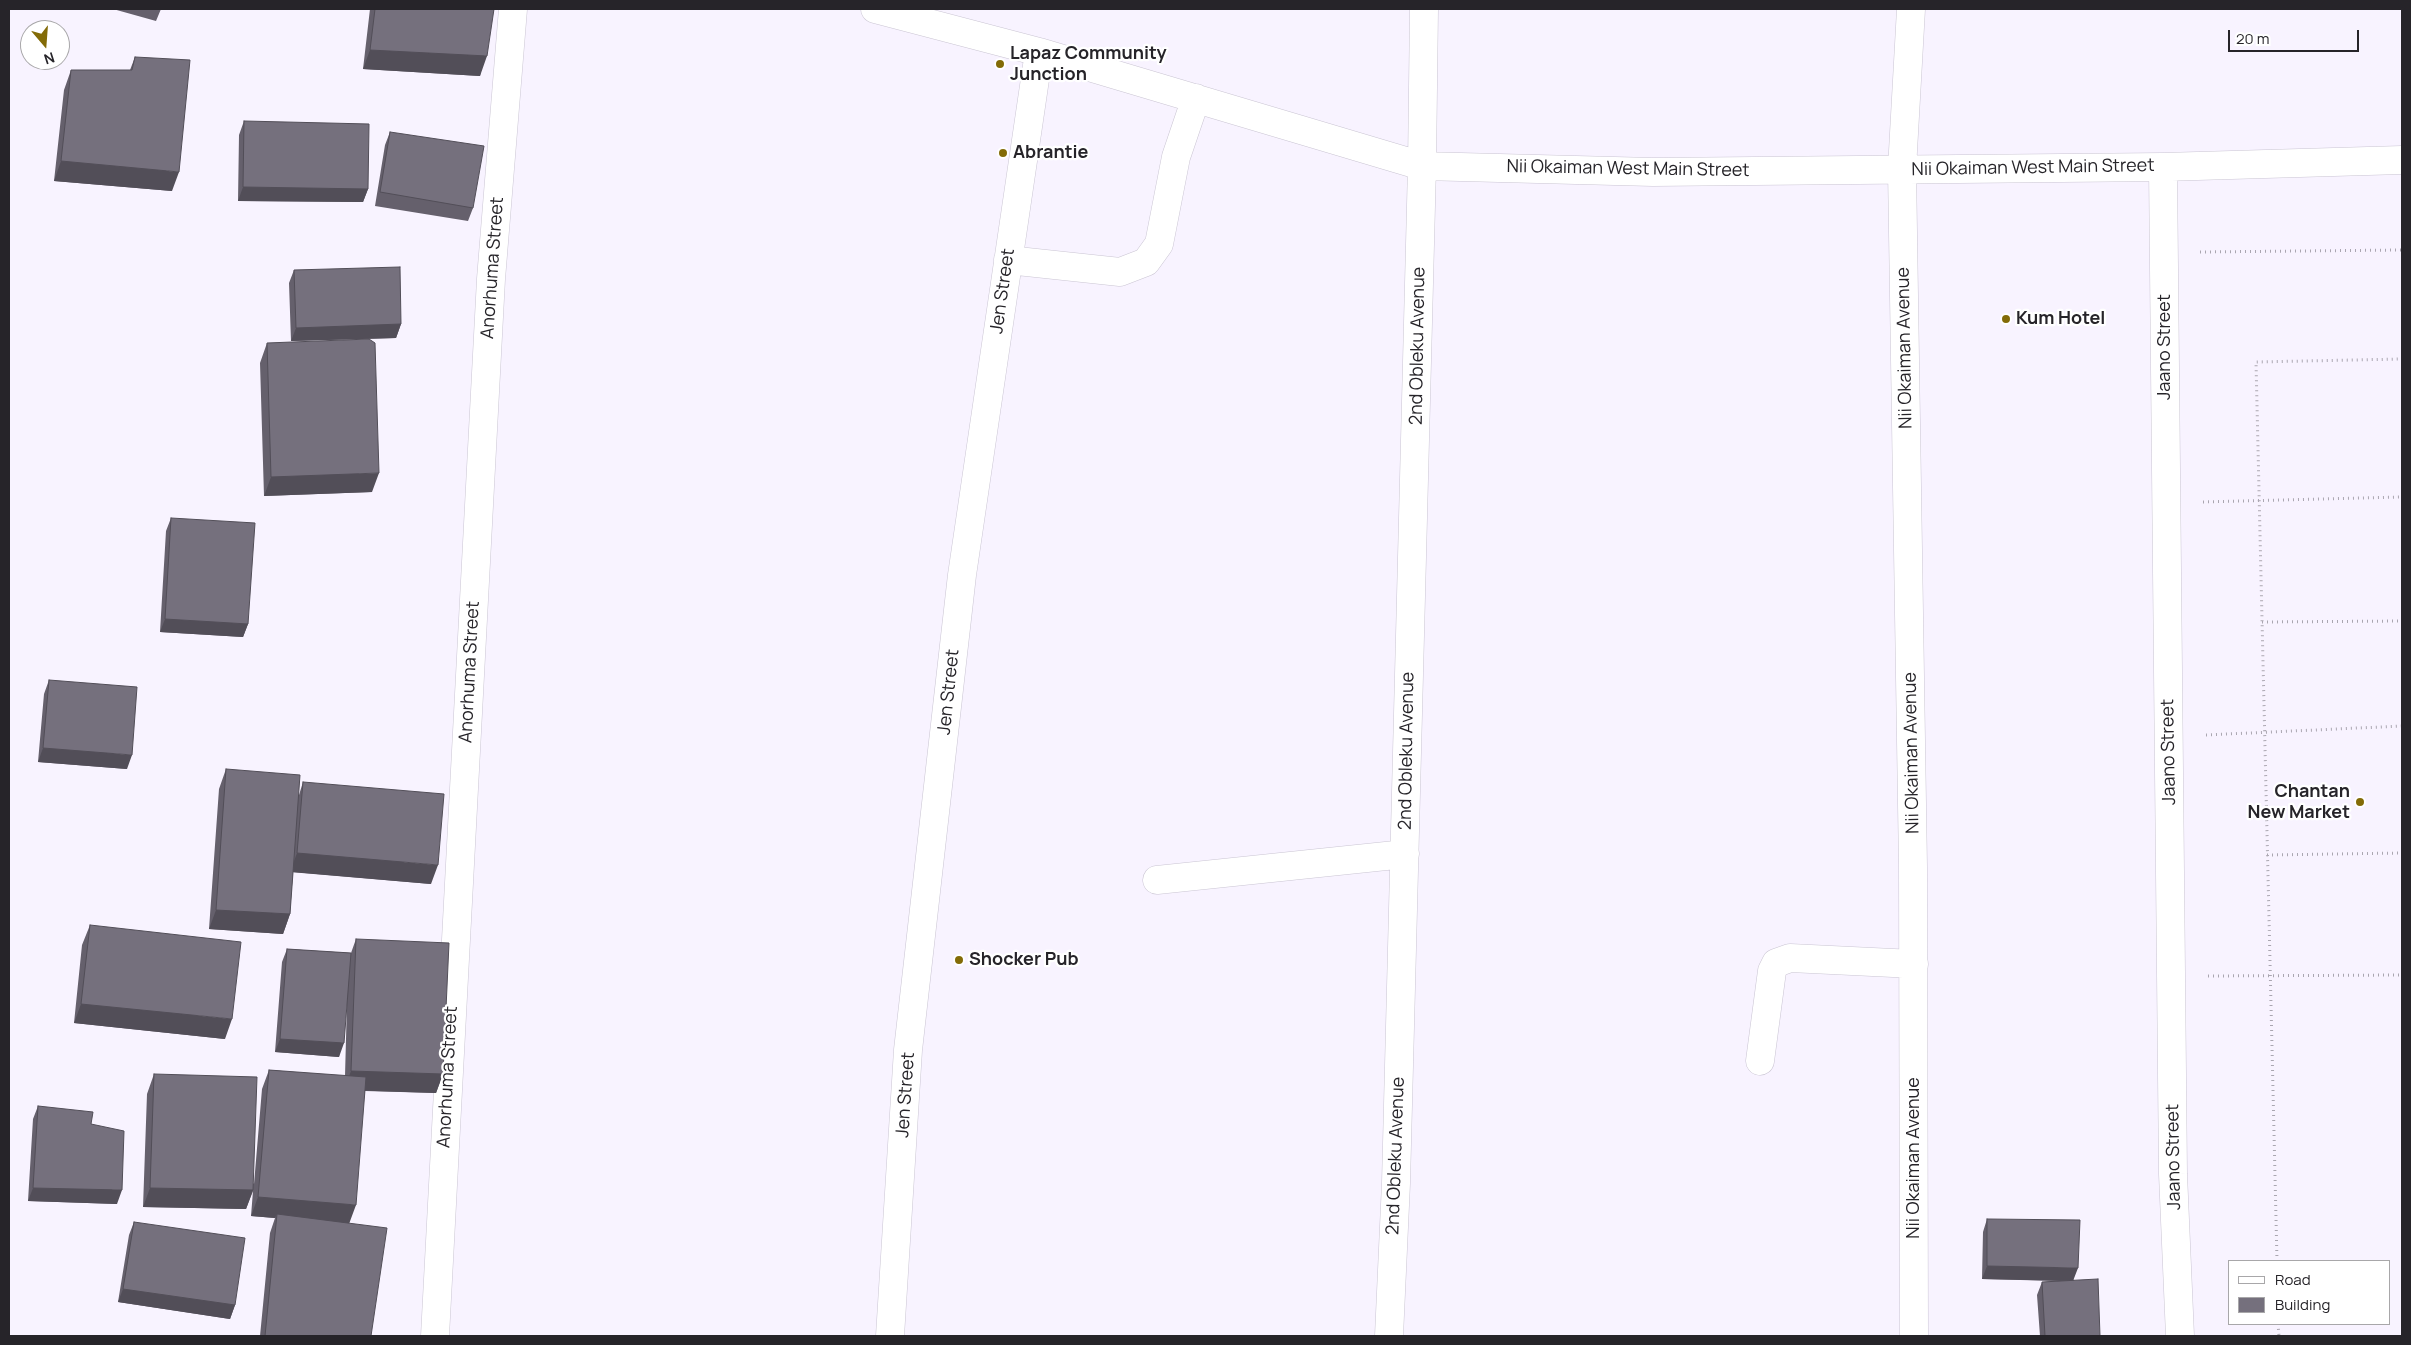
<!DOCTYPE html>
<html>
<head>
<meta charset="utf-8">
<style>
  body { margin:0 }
  #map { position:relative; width:2411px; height:1345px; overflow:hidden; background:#f8f3ff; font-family:Manrope,sans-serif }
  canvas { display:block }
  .frame { position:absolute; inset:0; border:10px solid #262429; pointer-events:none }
  .legend { position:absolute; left:2228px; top:1260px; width:162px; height:65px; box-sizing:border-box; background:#fff; border:1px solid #a8a7a9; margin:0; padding:6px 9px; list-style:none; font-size:15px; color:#262429 }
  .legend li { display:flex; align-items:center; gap:10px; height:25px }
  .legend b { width:25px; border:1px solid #a8a7a9 }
  .north { position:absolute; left:20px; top:20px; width:50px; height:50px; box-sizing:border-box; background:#fff; border:1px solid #a8a7a9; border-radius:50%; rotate:162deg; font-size:14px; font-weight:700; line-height:20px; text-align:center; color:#262429 }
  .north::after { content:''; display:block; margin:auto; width:18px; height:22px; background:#836b07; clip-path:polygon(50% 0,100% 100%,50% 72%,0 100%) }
  .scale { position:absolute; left:2228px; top:30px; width:131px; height:22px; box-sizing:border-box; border:2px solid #262429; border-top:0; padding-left:6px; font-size:15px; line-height:18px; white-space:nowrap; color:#262429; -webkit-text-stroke:4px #fff; paint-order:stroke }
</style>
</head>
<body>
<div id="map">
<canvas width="2411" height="1345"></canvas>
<div class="frame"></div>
<ul class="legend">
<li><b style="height:6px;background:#fff"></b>Road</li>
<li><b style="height:14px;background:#75707d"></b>Building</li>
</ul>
<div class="north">N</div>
<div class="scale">20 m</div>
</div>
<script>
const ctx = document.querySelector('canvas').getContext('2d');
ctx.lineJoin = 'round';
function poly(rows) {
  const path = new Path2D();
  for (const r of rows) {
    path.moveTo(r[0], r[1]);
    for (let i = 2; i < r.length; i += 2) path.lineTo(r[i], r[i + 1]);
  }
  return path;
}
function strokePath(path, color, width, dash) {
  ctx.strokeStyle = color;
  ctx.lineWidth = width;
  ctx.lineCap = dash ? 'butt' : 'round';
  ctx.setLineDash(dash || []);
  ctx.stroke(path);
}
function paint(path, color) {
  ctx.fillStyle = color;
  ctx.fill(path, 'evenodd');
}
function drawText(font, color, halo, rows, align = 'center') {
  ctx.font = font + ' Manrope,sans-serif';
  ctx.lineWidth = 4.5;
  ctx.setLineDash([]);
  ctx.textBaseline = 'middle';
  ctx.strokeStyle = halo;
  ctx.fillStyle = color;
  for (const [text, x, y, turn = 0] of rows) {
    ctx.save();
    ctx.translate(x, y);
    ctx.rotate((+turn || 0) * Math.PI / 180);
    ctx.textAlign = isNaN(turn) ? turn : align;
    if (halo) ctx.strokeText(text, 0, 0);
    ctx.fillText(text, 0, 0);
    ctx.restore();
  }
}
const path = poly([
  [2200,252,2402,250],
  [2203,502,2402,497],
  [2262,622,2402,621],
  [2206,735,2402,726],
  [2267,855,2402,853],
  [2208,976,2402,975],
  [2277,1261,2256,362,2402,359],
  [2278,1324,2279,1336]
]);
const minor = poly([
  [875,9,1039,52,1422,166,1653,172,2163,167,2402,160],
  [1911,9,1902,169,1913,867,1914,1336],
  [2163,167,2173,1174,2180,1336],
  [1008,260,1120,272,1146,262,1159,244,1176,157,1196,98],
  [1157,880,1405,854],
  [1760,1061,1772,971,1776,963,1790,958,1914,964],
  [435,1336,491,279,513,9],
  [890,1336,908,1050,962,575,1039,52],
  [1389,1336,1396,1183,1422,166,1424,9]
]);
const wall = poly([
  [113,9,161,9,156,21],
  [370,9,494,9,480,76,363,69],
  [135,57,172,191,54,181,64,90,71,70,130,70],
  [244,121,368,189,363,202,238,201,239,135],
  [390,132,473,208,468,221,375,206,385,145],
  [294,270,401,324,396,338,291,341,289,283],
  [267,343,372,492,264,496,260,363],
  [171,518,248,624,243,637,160,632,166,531],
  [49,680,127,769,38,762,44,694],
  [226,769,299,795,303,782,431,884,293,872,290,914,283,934,209,929,219,789],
  [90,925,225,1039,74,1023,82,945],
  [356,939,443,1074,436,1093,365,1091,349,1223,371,1336,260,1336,270,1233,275,1218,251,1216,253,1191,246,1209,143,1207,147,1094,154,1074,254,1184,262,1089,269,1070,345,1076,347,1002,339,1057,275,1052,282,962,287,949,351,953],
  [38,1106,91,1124,117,1204,28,1201,33,1119],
  [1987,1219,2074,1280,2100,1336,2040,1336,2037,1295,2042,1282,2059,1281,1982,1279,1983,1232],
  [134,1222,235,1305,230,1319,118,1302,129,1235]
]);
const shadedWall = poly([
  [370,50,487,56,480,76,363,69],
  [61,161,179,172,172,191,54,181],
  [243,187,368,189,363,202,238,201],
  [401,324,396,338,291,341,296,328],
  [379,473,372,492,264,496,271,477],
  [165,619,248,624,243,637,160,632],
  [43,748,132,755,127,769,38,762],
  [297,853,438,865,431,884,290,872],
  [216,910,290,914,283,934,209,929],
  [81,1004,232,1019,225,1039,74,1023],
  [280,1039,344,1043,339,1057,275,1052],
  [351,1071,443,1074,436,1093,344,1090],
  [33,1188,122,1190,117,1204,28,1201],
  [150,1188,253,1190,246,1209,143,1207],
  [258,1197,356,1205,349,1224,277,1214,275,1218,251,1216],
  [1987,1266,2078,1268,2073,1281,1982,1279],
  [123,1289,235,1305,230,1319,118,1302]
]);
const building = poly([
  [375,9,494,9,487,56,370,50,375,9],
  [135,57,190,60,179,172,61,161,71,70,132,70,135,57],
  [244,121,369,124,368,189,243,187,244,121],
  [390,132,484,146,473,208,380,192,390,132],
  [400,267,401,324,296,328,294,270,400,267],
  [369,339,375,343,379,473,271,477,267,343,369,339],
  [171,518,255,523,248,624,165,619,171,518],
  [49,680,137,687,132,755,43,748,49,680],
  [226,769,300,775,290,914,216,910,226,769],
  [303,782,444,794,438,865,297,853,303,782],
  [90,925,241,942,232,1019,81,1004,90,925],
  [356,939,449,943,443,1074,351,1071,356,939],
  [287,949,351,953,344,1043,280,1039,287,949],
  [269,1070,366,1077,356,1205,258,1197,269,1070],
  [154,1074,257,1077,253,1190,150,1188,154,1074],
  [38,1106,93,1112,91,1124,124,1131,122,1190,33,1188,38,1106],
  [277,1214,387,1228,371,1336,265,1336,277,1214],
  [1987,1219,2080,1220,2078,1268,1987,1266,1987,1219],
  [134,1222,245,1238,235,1305,123,1289,134,1222],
  [2098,1279,2100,1336,2045,1336,2042,1282,2098,1279]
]);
const markers = [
  [1000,64,5,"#836b07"],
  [1003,153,5,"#836b07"],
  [2006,319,5,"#836b07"],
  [2360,802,5,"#836b07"],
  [959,960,5,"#836b07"]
];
const poiNames = [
  ["Lapaz Community",1010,54],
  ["Junction",1010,75],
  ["Abrantie",1013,153],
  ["Kum Hotel",2016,319],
  ["Chantan",2350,792,"right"],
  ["New Market",2350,813,"right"],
  ["Shocker Pub",969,960]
];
const streetNames = [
  ["Nii Okaiman West Main Street",2033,168,-1],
  ["Nii Okaiman West Main Street",1628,169,1],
  ["Anorhuma Street",493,268,-86],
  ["Jen Street",1003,291,-82],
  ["2nd Obleku Avenue",1418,346,-89],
  ["Jaano Street",2165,347,-90],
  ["Nii Okaiman Avenue",1905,348,-91],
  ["Anorhuma Street",470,672,-87],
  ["Jen Street",949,692,-84],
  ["2nd Obleku Avenue",1407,751,-89],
  ["Jaano Street",2169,752,-91],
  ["Nii Okaiman Avenue",1912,753,-91],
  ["Anorhuma Street",448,1077,-87],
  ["Jen Street",906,1095,-86],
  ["2nd Obleku Avenue",1396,1156,-88],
  ["Jaano Street",2174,1157,-91],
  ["Nii Okaiman Avenue",1914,1158,-90]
];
strokePath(minor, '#cac5d3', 29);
strokePath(path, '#aaa6b0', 3, [1, 4]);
strokePath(minor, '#fff', 28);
paint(wall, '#65606c');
paint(shadedWall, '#524e58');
paint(building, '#75707d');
strokePath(building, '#524e58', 1);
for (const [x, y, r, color] of markers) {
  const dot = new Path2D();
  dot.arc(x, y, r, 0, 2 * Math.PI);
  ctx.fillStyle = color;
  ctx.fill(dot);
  strokePath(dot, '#fff', 2);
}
drawText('bold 18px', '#262429', '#fff', poiNames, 'left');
drawText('18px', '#262429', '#fff', streetNames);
</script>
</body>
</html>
